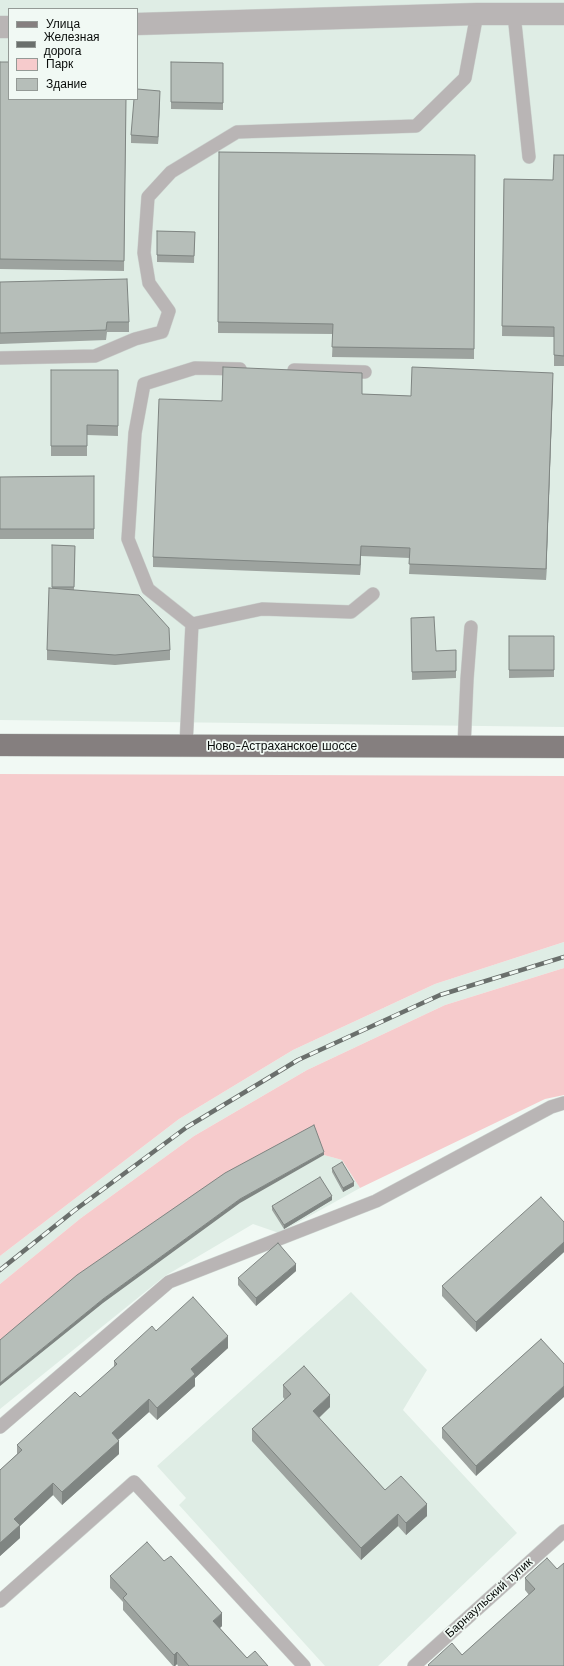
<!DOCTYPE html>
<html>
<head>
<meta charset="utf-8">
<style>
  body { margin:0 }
  #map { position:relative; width:564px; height:1666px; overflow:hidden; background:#f1f9f4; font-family:"Work Sans",sans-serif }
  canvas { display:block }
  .legend { position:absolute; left:8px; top:8px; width:130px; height:92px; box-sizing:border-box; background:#f1f9f4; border:1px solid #949a96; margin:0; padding:5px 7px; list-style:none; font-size:12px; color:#090c0a }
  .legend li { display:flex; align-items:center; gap:8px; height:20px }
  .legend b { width:20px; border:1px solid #949a96 }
</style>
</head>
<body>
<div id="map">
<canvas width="564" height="1666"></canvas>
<ul class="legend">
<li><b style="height:5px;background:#857f7f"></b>Улица</li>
<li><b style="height:5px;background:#6a6f6c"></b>Железная дорога</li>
<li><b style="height:11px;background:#f6cbcc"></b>Парк</li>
<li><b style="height:11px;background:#b6beb9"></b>Здание</li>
</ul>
</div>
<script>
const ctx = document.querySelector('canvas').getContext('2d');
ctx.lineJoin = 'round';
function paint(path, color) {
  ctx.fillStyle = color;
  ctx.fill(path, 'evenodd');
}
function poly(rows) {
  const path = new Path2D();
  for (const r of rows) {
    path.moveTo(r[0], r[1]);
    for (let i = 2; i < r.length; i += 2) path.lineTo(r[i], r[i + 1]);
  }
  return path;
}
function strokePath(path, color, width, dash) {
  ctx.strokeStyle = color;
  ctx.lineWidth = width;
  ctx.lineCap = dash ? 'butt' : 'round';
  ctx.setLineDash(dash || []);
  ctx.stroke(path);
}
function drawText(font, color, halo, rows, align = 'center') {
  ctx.font = font + ' "Work Sans",sans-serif';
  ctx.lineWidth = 3.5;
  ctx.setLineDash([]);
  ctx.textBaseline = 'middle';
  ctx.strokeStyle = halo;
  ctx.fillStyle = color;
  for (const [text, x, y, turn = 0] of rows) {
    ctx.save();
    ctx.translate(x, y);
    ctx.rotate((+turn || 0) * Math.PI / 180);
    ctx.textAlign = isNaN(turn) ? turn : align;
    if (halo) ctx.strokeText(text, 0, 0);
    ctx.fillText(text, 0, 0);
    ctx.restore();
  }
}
const built = poly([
  [0,0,564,0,564,727,0,720],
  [9,9,137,9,137,99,9,99],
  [564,942,564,968,445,1005,307,1070,194,1136,81,1218,0,1284,0,1256,179,1119,293,1050,435,984],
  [324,1155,342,1160,360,1188,279,1233,253,1224,165,1276,0,1409,0,1344,77,1279],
  [351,1292,427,1370,403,1410,517,1533,378,1666,325,1666,179,1505,186,1498,157,1466]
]);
const green = poly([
  [0,774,564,776,564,942,435,984,293,1050,179,1119,0,1256],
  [564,968,564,1095,545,1099,360,1188,342,1160,324,1155,314,1129,0,1344,0,1284,81,1218,194,1136,307,1070,445,1005]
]);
const service = poly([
  [514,14,529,157],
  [0,358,95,356,135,339,162,332,169,311,149,283,144,253,148,197,171,172,237,132,416,126,465,78,477,14],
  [240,369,195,368,144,384,135,433,128,539,148,589,192,624,262,609,351,612,373,594],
  [294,370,365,372],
  [186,745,192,624],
  [464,747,467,679,471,627],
  [0,1427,169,1282,376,1201,551,1107,564,1103],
  [0,1601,134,1482,304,1666],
  [414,1666,564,1531]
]);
const minor = poly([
  [137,24,477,14,564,14],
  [0,27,9,27]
]);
const primary = poly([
  [0,745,564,747]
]);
const rail = poly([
  [0,1270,75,1210,187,1127,298,1060,440,995,564,957]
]);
const wall = poly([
  [0,62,126,99,124,271,0,269],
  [171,62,223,63,223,110,171,109],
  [160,98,158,144,131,143,131,135],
  [219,152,475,155,474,359,332,357,333,334,218,333],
  [564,155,564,366,554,366,554,337,502,336,504,179,553,180],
  [157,231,195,232,194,263,157,262],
  [0,282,129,322,129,332,107,332,106,340,0,344],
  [51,370,118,370,118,436,87,435,87,456,51,456],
  [553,383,546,580,409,574,410,558,361,556,360,575,153,567,153,557,222,401,362,394,411,396],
  [94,476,94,539,0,539,0,477],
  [52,545,75,546,74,590,170,650,170,660,115,665,47,660,47,650,52,588],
  [411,618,436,651,456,650,456,678,412,680],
  [509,636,554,636,554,677,509,678],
  [332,1168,354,1186,343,1192,332,1172],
  [332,1200,284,1229,272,1210,272,1206],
  [564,1222,564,1252,476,1332,442,1296,442,1286],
  [296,1271,256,1306,238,1285,238,1278],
  [156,1331,228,1348,195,1378,195,1386,157,1420,149,1412,118,1440,119,1454,62,1505,53,1495,20,1526,20,1538,0,1556,0,1470,17,1454,17,1445,80,1397,114,1367,114,1361],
  [541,1339,476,1476,442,1438,442,1428],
  [283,1385,330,1407,319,1418,385,1490,427,1516,406,1535,398,1526,361,1560,252,1441,252,1429,285,1400,283,1397],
  [557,1569,564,1666,428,1666,428,1665,462,1655,529,1595,525,1590,525,1578],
  [110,1576,222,1626,220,1628,247,1658,268,1666,178,1666,177,1664,175,1666,173,1666,123,1610,123,1602,110,1588]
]);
const shadedWall = poly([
  [160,91,160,98,158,144,158,137],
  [553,373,553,383,546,580,546,569],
  [361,546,361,556,360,575,360,565],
  [324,1152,324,1155,240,1203,103,1303,0,1386,0,1383,103,1299,240,1199],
  [354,1182,354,1186,343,1192,343,1188],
  [332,1196,332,1200,284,1229,284,1225],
  [564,1242,564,1252,476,1332,476,1322],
  [296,1264,296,1271,256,1306,256,1298],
  [228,1336,228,1348,195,1378,195,1386,157,1420,157,1408,191,1369],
  [564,1386,564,1397,476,1476,476,1466],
  [330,1395,330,1407,313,1423,313,1411],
  [149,1399,149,1412,112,1445,112,1433],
  [119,1441,119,1454,62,1505,62,1492],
  [53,1483,53,1495,20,1526,20,1538,0,1556,0,1543,14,1519],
  [427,1504,427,1516,406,1535,406,1523],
  [398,1514,398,1526,361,1560,361,1548],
  [222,1613,222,1626,213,1634,213,1621],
  [177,1652,177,1664,175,1666,174,1666,174,1655]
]);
const building = poly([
  [0,62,9,62,9,99,126,99,124,261,0,259,0,62],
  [171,62,223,63,223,103,171,102,171,62],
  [137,89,160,91,158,137,131,135,134,99,137,99,137,89],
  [219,152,475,155,474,349,332,347,333,324,218,322,219,152],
  [554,155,564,155,564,356,554,355,554,327,502,326,504,179,553,180,554,155],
  [157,231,195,232,194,256,157,255,157,231],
  [127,279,129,322,107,322,106,330,0,333,0,282,127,279],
  [223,367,362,373,362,394,411,396,412,367,553,373,546,569,409,564,410,548,361,546,360,565,153,557,159,399,222,401,223,367],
  [51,370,118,370,118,426,87,425,87,446,51,446,51,370],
  [94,476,94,529,0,529,0,477,94,476],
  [52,545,75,546,74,587,52,587,52,545],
  [49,588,139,595,169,628,170,650,115,655,47,650,49,588],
  [434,617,436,651,456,650,456,671,412,672,411,618,434,617],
  [509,636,554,636,554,670,509,670,509,636],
  [314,1125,324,1152,240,1199,103,1299,0,1383,0,1340,77,1275,225,1173,314,1125],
  [342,1162,354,1182,343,1188,332,1168,342,1162],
  [320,1177,332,1196,284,1225,272,1206,320,1177],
  [541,1197,564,1222,564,1242,476,1322,442,1286,541,1197],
  [278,1243,296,1264,256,1298,238,1278,278,1243],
  [193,1297,228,1336,191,1369,195,1374,157,1408,149,1399,112,1433,119,1441,62,1492,53,1483,14,1519,20,1525,0,1543,0,1470,22,1450,17,1445,75,1392,80,1397,117,1364,114,1361,152,1326,156,1331,193,1297],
  [541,1339,564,1364,564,1386,476,1466,442,1428,541,1339],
  [304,1366,330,1395,313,1411,385,1490,401,1476,427,1504,406,1523,398,1514,361,1548,252,1429,291,1394,283,1385,304,1366],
  [147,1542,164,1561,171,1556,222,1613,213,1621,247,1658,255,1651,268,1666,189,1666,177,1652,174,1655,123,1598,127,1594,110,1576,147,1542],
  [547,1558,557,1569,564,1563,564,1666,429,1666,428,1665,452,1643,462,1655,535,1589,525,1578,547,1558]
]);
const streetNames = [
  ["Ново-Астраханское шоссе",282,746],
  ["Барнаульский тупик",489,1598,-42]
];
paint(built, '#dfede5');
paint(green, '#f6cbcc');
strokePath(service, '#ccd3cf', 14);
strokePath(minor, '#ccd3cf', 23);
strokePath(primary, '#ccd3cf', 23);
strokePath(service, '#b9b5b5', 13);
strokePath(minor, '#b9b5b5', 22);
strokePath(primary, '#857f7f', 22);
strokePath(rail, '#6a6f6c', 4.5);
strokePath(rail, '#f1f9f4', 3, [9]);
paint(wall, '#9da39f');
paint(shadedWall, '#7f8582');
paint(building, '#b6beb9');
strokePath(building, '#7f8582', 1);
drawText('12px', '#090c0a', '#f1f9f4', streetNames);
</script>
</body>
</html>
